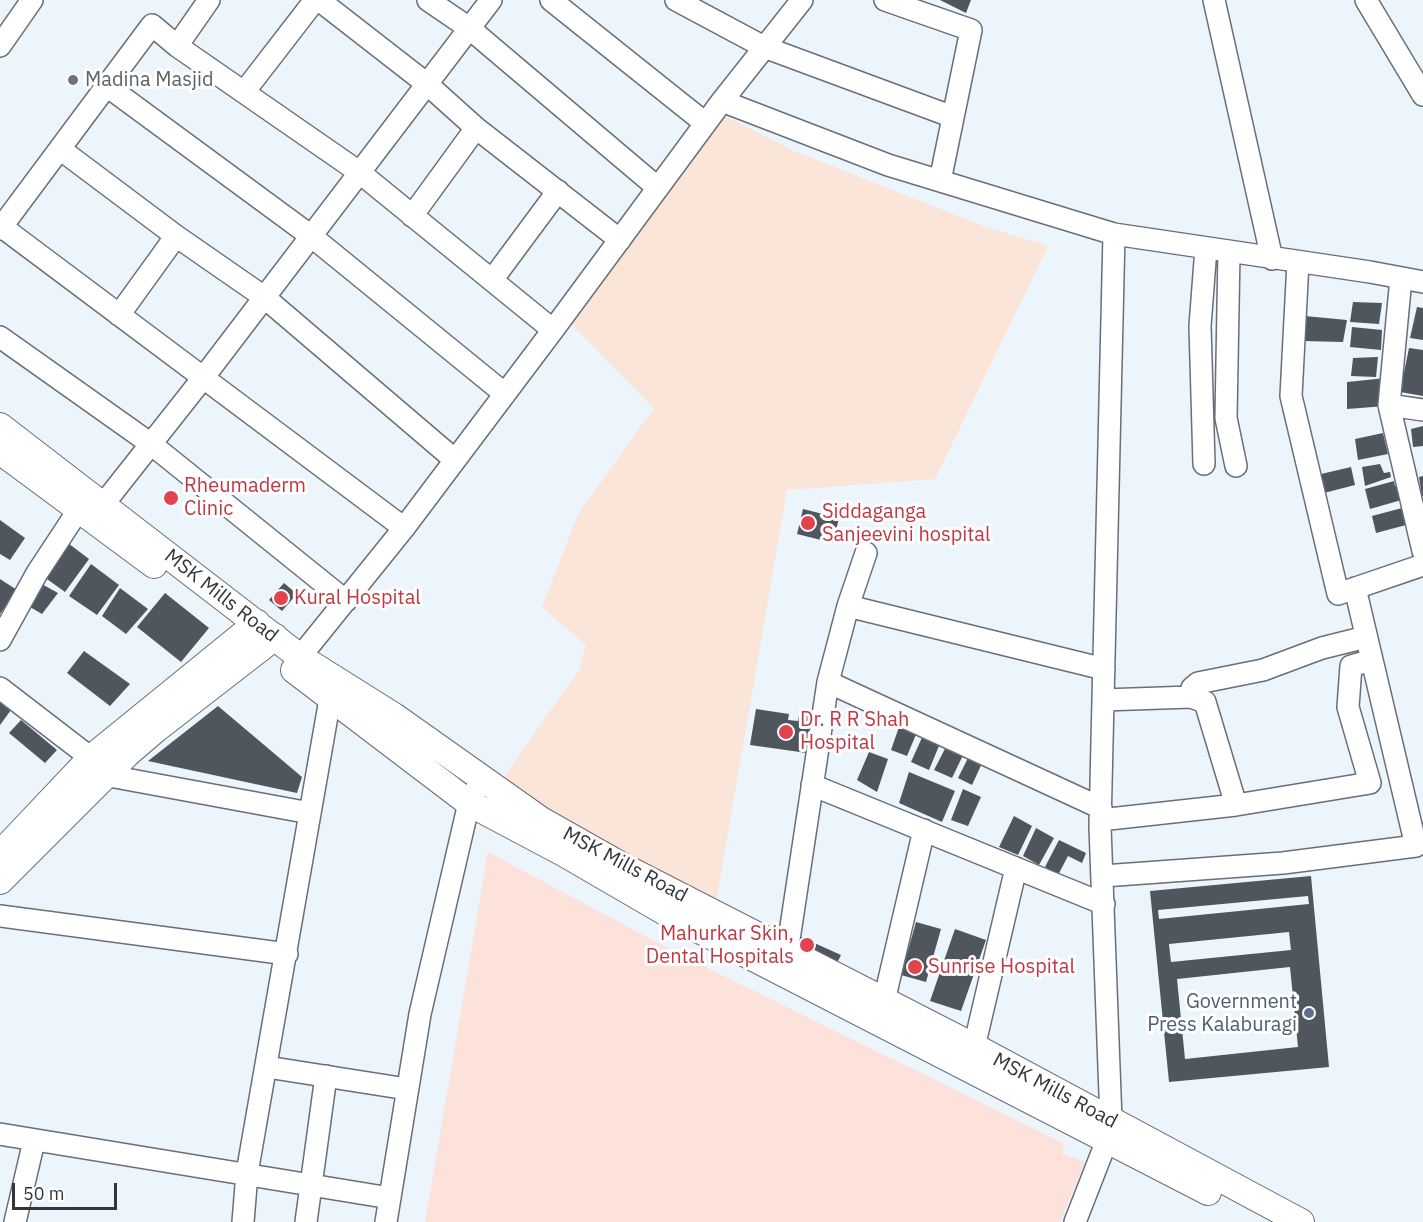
<!DOCTYPE html>
<html>
<head>
<meta charset="utf-8">
<style>
  body { margin:0 }
  #map { position:relative; width:1423px; height:1222px; overflow:hidden; background:#ecf4fc; font-family:"IBM Plex Sans",sans-serif }
  canvas { display:block }
  .scale { position:absolute; left:12px; top:1183px; width:105px; height:27px; box-sizing:border-box; border:3px solid #333539; border-top:0; padding-left:8px; font-size:18px; line-height:21px; white-space:nowrap; color:#333539; -webkit-text-stroke:4px #fff; paint-order:stroke }
</style>
</head>
<body>
<div id="map">
<canvas width="1423" height="1222"></canvas>
<div class="scale">50 m</div>
</div>
<script>
const ctx = document.querySelector('canvas').getContext('2d');
ctx.lineJoin = 'round';
function paint(path, color) {
  ctx.fillStyle = color;
  ctx.fill(path, 'evenodd');
}
function poly(rows) {
  const path = new Path2D();
  for (const r of rows) {
    path.moveTo(r[0], r[1]);
    for (let i = 2; i < r.length; i += 2) path.lineTo(r[i], r[i + 1]);
  }
  return path;
}
function strokePath(path, color, width, dash) {
  ctx.strokeStyle = color;
  ctx.lineWidth = width;
  ctx.lineCap = dash ? 'butt' : 'round';
  ctx.setLineDash(dash || []);
  ctx.stroke(path);
}
function drawText(font, color, halo, rows, align = 'center') {
  ctx.font = font + ' "IBM Plex Sans",sans-serif';
  ctx.lineWidth = 6;
  ctx.setLineDash([]);
  ctx.textBaseline = 'middle';
  ctx.strokeStyle = halo;
  ctx.fillStyle = color;
  for (const [text, x, y, turn = 0] of rows) {
    ctx.save();
    ctx.translate(x, y);
    ctx.rotate((+turn || 0) * Math.PI / 180);
    ctx.textAlign = isNaN(turn) ? turn : align;
    if (halo) ctx.strokeText(text, 0, 0);
    ctx.fillText(text, 0, 0);
    ctx.restore();
  }
}
const industrial = poly([
  [721,114,794,151,983,226,1048,246,935,479,787,490,716,902,540,808,501,781,579,670,586,645,542,607,578,514,654,408,570,323]
]);
const education = poly([
  [488,852,675,952,1065,1144,1062,1153,1085,1162,1060,1222,425,1222]
]);
const building = poly([
  [940,0,971,0,966,13],
  [1353,302,1382,303,1379,324,1350,322],
  [1417,307,1423,308,1423,340,1410,338],
  [1305,316,1347,320,1343,342,1303,341],
  [1352,327,1382,330,1381,350,1350,347],
  [1409,348,1423,350,1423,396,1400,392],
  [1378,357,1376,377,1351,376,1353,358],
  [1386,378,1386,406,1347,409,1347,382],
  [1423,426,1423,446,1413,447,1411,429],
  [1383,433,1388,454,1358,460,1355,439],
  [1380,464,1384,473,1390,472,1391,477,1365,486,1362,467],
  [1351,467,1355,485,1324,493,1321,474],
  [1423,476,1423,496,1422,496,1419,477],
  [1394,481,1395,486,1404,486,1405,499,1370,509,1365,489],
  [1402,508,1406,525,1376,533,1372,516],
  [803,509,839,518,833,543,797,534],
  [0,520,25,538,10,560,0,554],
  [64,540,89,559,65,592,40,574],
  [91,564,119,585,97,615,69,596],
  [0,579,17,590,0,614],
  [38,582,58,593,42,614,25,604],
  [284,583,297,594,282,611,269,600],
  [120,588,148,609,126,634,102,616],
  [165,593,209,628,181,662,137,627],
  [84,651,130,684,110,706,67,673],
  [0,702,11,710,0,725],
  [218,706,302,777,297,793,148,761],
  [756,709,789,714,788,720,798,721,799,715,813,717,807,753,750,745],
  [21,720,57,750,45,763,9,733],
  [899,727,917,732,907,756,891,750],
  [924,733,941,741,929,770,911,762],
  [948,743,966,749,952,778,934,770],
  [869,752,888,759,877,792,857,780],
  [971,752,984,759,972,785,958,778],
  [909,772,955,791,942,822,899,803],
  [963,789,981,797,968,826,951,820],
  [1014,816,1032,826,1018,855,999,847],
  [1036,828,1054,838,1039,865,1023,856],
  [1059,840,1086,853,1082,863,1068,856,1058,875,1045,867],
  [1311,876,1329,1067,1169,1082,1150,891],
  [1308,896,1309,904,1159,919,1158,910],
  [1289,932,1291,950,1171,962,1169,944],
  [1290,967,1298,1047,1185,1059,1177,979],
  [916,922,941,929,926,982,901,975],
  [955,929,986,940,961,1011,930,1001],
  [801,937,841,955,835,967,795,950]
]);
const minor = poly([
  [209,0,177,46,359,172,553,330],
  [319,0,427,84,476,128,620,240],
  [428,0,469,28,658,188],
  [551,0,705,123],
  [676,0,764,47,953,117],
  [885,0,971,30,940,181],
  [1214,0,1272,259],
  [1366,0,1423,95],
  [0,46,32,0],
  [107,86,311,236,505,394],
  [244,92,315,0],
  [722,101,888,165,1114,234,1370,272,1423,282],
  [60,149,176,236,264,297,455,460],
  [412,216,476,128],
  [2,227,404,528],
  [0,229,152,25,177,46],
  [1229,252,1226,418,1236,466],
  [1298,262,1291,396,1338,594,1423,565],
  [1401,278,1389,405,1423,551],
  [492,280,558,191],
  [119,315,176,236],
  [0,337,151,444,346,601],
  [1389,405,1423,410],
  [1204,464,1200,326,1206,248],
  [94,516,203,378,491,0],
  [848,606,1104,669],
  [0,640,37,573,87,497],
  [293,669,300,657,404,528,553,330,722,101,802,0],
  [828,682,1101,808],
  [0,688,91,758],
  [1191,697,1192,688,1198,683,1263,670,1322,648,1366,637],
  [1103,700,1191,697,1205,702,1236,805],
  [104,775,310,813],
  [812,785,1104,904],
  [1100,820,1236,805,1370,783,1348,707,1351,666,1372,660],
  [1103,876,1283,863,1416,846,1355,588],
  [0,916,287,954],
  [785,966,828,682,848,606,866,553],
  [884,1001,924,830],
  [971,1060,1016,868],
  [267,1067,407,1089],
  [0,1134,390,1198],
  [15,1222,34,1141],
  [243,1222,247,1173,330,699],
  [306,1222,326,1076],
  [386,1222,420,1014,469,803,482,778],
  [1075,1222,1107,1140,1111,1121,1100,827,1114,234]
]);
const major = poly([
  [0,426,300,657,394,716,541,820,626,868,975,1047,1301,1222],
  [0,451,154,565],
  [294,670,469,803,565,854,670,915,1208,1192],
  [0,854,91,758,257,623],
  [0,881,127,754,155,730,275,637]
]);
const markers = [
  [73,80,6,"#6b7280"],
  [171,498,8,"#e0444e"],
  [808,523,8,"#e0444e"],
  [281,598,8,"#e0444e"],
  [786,732,8,"#e0444e"],
  [807,945,8,"#e0444e"],
  [915,967,8,"#e0444e"],
  [1309,1013,6,"#5c6f8a"]
];
const worshipNames = [
  ["Madina Masjid",85,80]
];
const healthNames = [
  ["Rheumaderm",184,486],
  ["Clinic",184,509],
  ["Siddaganga",822,512],
  ["Sanjeevini hospital",822,535],
  ["Kural Hospital",294,598],
  ["Dr. R R Shah",800,720],
  ["Hospital",800,743],
  ["Mahurkar Skin,",794,934,"right"],
  ["Dental Hospitals",794,957,"right"],
  ["Sunrise Hospital",928,967]
];
const streetNames = [
  ["MSK Mills Road",221,596,38],
  ["MSK Mills Road",625,865,28],
  ["MSK Mills Road",1055,1091,28]
];
const serviceNames = [
  ["Government",1297,1002],
  ["Press Kalaburagi",1297,1025]
];
paint(industrial, '#fbe4d8');
paint(education, '#fce2db');
paint(building, '#50565d');
strokePath(minor, '#696f77', 24);
strokePath(major, '#696f77', 28);
strokePath(minor, '#fff', 21);
strokePath(major, '#fff', 26);
for (const [x, y, r, color] of markers) {
  const dot = new Path2D();
  dot.arc(x, y, r, 0, 2 * Math.PI);
  ctx.fillStyle = color;
  ctx.fill(dot);
  strokePath(dot, '#fff', 2);
}
drawText('20px', '#5b616d', '#fff', worshipNames, 'left');
drawText('20px', '#be3a42', '#fff', healthNames, 'left');
drawText('20px', '#333539', '#fff', streetNames);
drawText('20px', '#4e5e75', '#fff', serviceNames, 'right');
</script>
</body>
</html>
